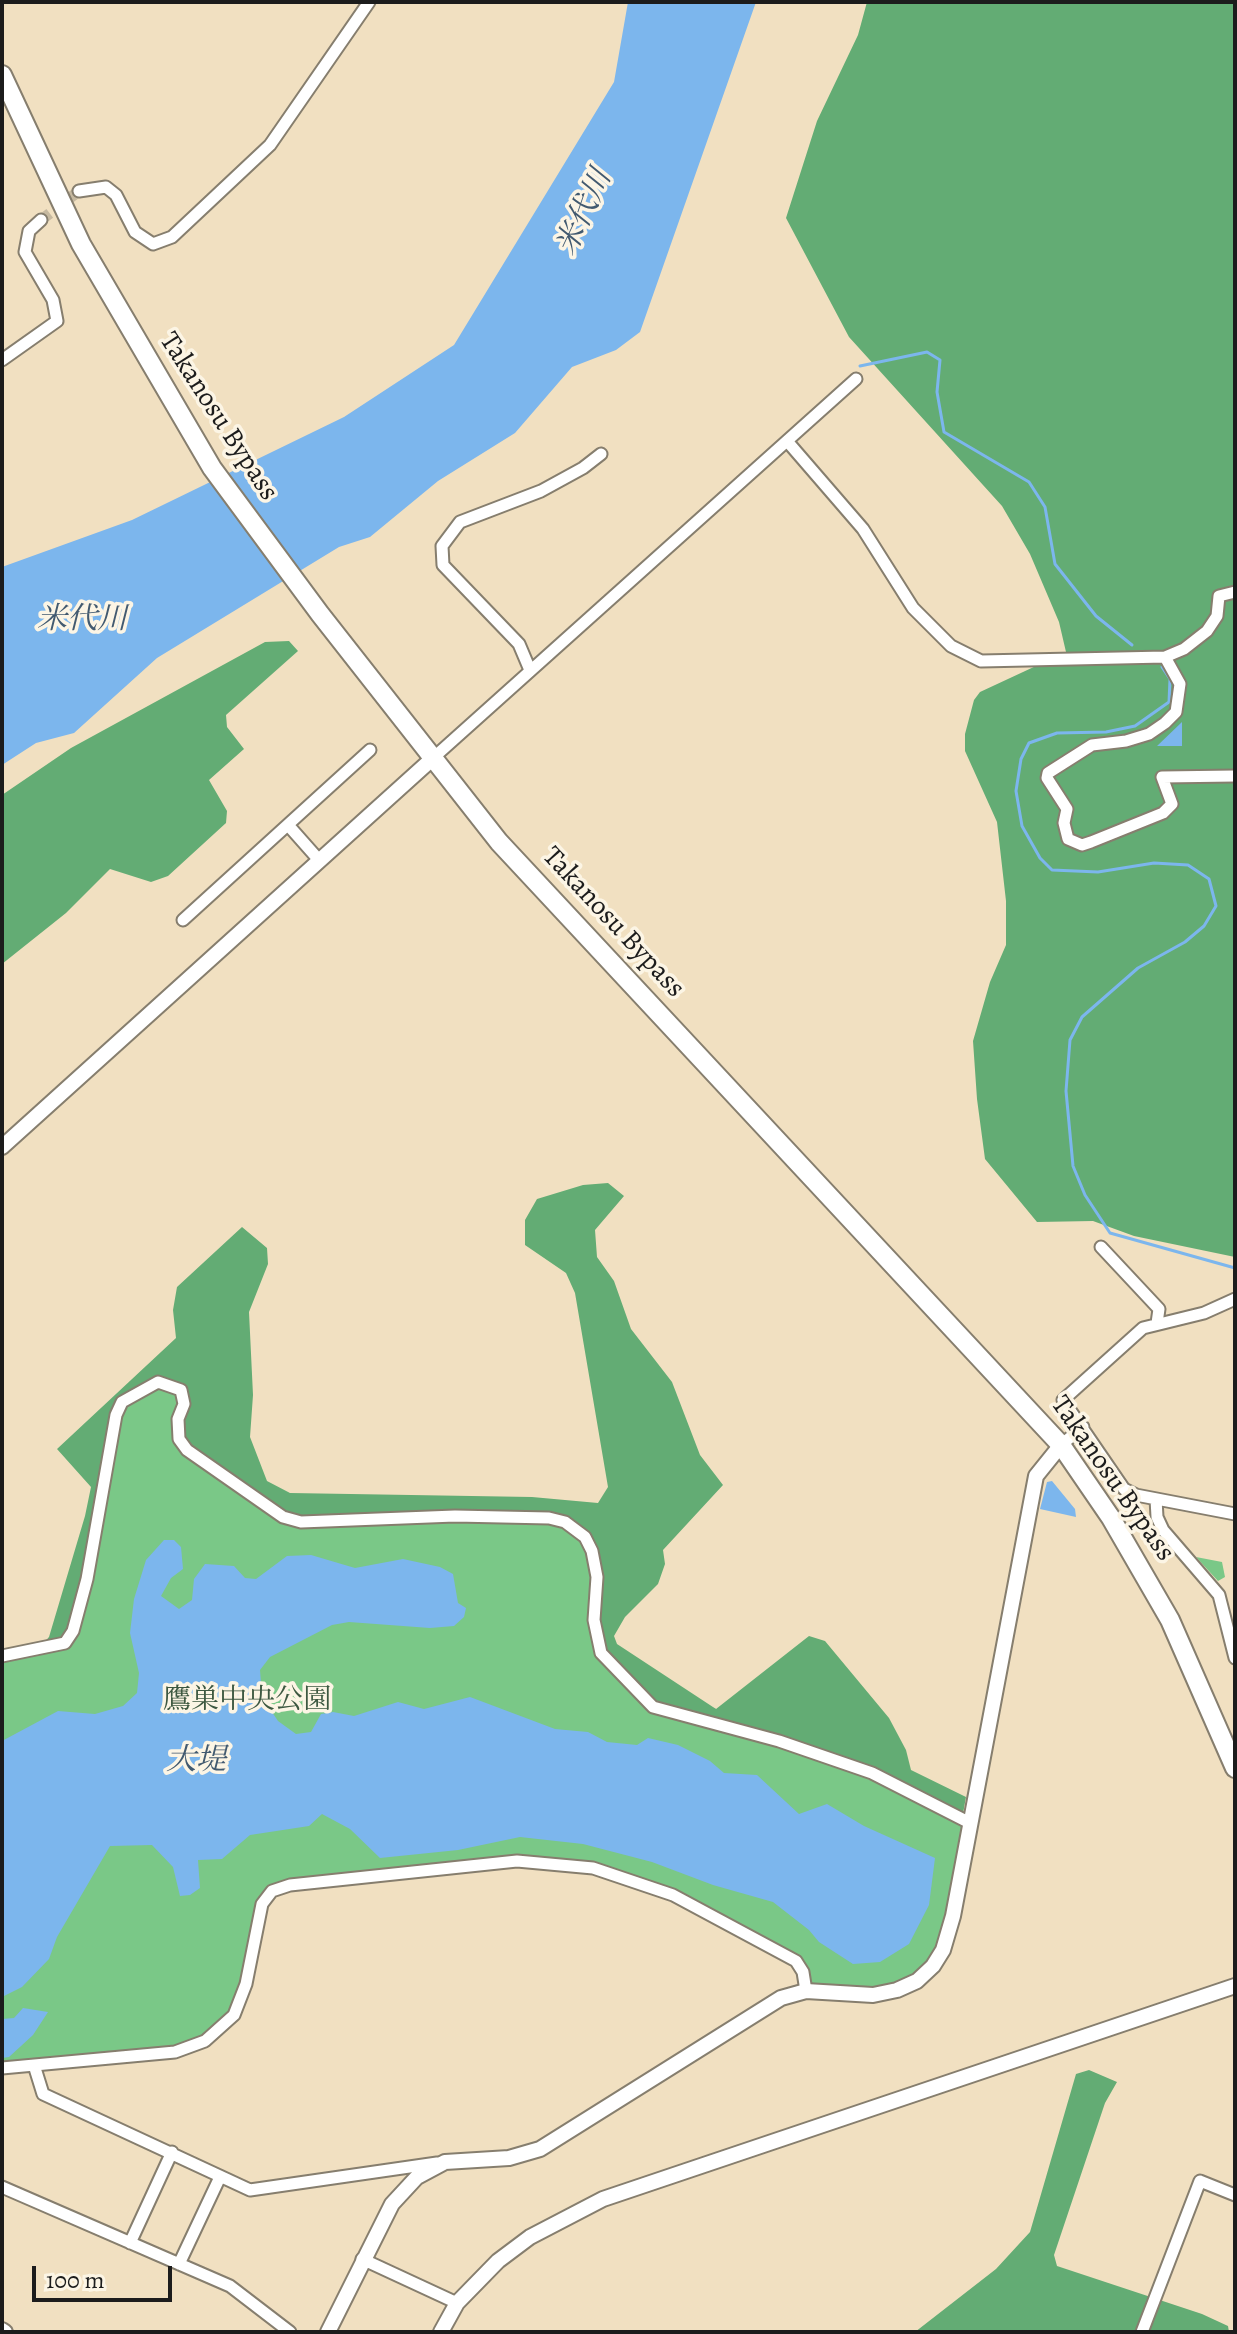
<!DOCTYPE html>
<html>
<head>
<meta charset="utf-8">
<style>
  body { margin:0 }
  #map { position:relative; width:1237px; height:2334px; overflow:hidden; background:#f1e0c1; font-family:Alegreya,serif }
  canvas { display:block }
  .frame { position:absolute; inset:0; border:4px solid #1c1c1c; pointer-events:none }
  .scale { position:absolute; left:32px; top:2266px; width:140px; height:36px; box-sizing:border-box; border:4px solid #1c1c1c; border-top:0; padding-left:10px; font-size:24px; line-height:28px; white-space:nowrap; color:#1c1c1c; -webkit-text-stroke:6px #fcf5e5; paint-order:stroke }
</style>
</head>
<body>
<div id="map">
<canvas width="1237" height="2334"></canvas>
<div class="frame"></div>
<div class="scale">100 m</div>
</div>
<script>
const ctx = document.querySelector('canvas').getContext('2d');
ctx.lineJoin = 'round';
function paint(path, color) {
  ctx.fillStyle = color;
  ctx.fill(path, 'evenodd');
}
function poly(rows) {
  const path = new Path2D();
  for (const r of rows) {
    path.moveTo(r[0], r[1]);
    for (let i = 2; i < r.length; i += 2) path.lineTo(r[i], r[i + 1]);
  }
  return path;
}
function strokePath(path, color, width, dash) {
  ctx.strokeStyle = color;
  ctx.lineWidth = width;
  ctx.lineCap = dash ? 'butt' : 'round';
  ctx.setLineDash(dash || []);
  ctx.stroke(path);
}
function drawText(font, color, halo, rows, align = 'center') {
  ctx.font = font + ' Alegreya,"Noto Serif JP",serif';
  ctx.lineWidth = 7;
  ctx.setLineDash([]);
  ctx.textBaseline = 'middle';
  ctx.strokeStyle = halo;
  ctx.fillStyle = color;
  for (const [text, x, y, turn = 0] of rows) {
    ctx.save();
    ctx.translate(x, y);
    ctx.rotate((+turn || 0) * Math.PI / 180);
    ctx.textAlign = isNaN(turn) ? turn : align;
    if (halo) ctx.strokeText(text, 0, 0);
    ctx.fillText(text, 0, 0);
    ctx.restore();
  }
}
const green = poly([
  [173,1385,283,1517,549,1518,585,1537,609,1665,872,1773,970,1823,943,1950,897,1990,806,1991,796,1961,630,1879,545,1861,290,1885,262,1904,234,2015,188,2049,2,2068,2,1656,65,1643,116,1415,140,1389],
  [1196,1557,1222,1562,1225,1577,1218,1581]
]);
const forest = poly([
  [867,2,1235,2,1235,1257,1134,1236,1093,1221,1037,1222,985,1159,977,1099,973,1041,990,982,1006,945,1006,901,997,822,965,751,965,734,974,700,980,692,1066,652,1059,622,1030,554,1002,506,849,337,786,218,817,121,858,35],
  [289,641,298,651,226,715,227,727,244,749,209,780,227,811,226,823,168,876,151,882,110,869,66,913,2,964,2,795,71,748,265,642],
  [608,1183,624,1196,595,1230,597,1257,614,1281,631,1329,672,1382,700,1455,723,1485,663,1550,665,1564,658,1584,625,1617,614,1636,617,1644,716,1709,809,1636,825,1641,889,1718,906,1750,911,1770,966,1797,962,1819,872,1773,653,1707,601,1653,592,1551,565,1522,283,1517,179,1439,181,1390,158,1382,122,1402,65,1643,38,1649,49,1637,85,1516,91,1487,57,1449,176,1338,173,1310,177,1287,242,1227,267,1248,268,1264,249,1312,253,1395,250,1437,267,1481,290,1493,532,1497,598,1503,608,1487,575,1293,566,1273,525,1245,525,1220,537,1199,583,1185],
  [1089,2070,1117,2082,1105,2103,1054,2255,1057,2266,1202,2314,1228,2326,1229,2332,915,2332,996,2269,1030,2232,1076,2074]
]);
const water = poly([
  [628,2,756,2,640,332,616,350,572,367,515,433,438,481,370,537,339,547,157,658,74,733,36,743,2,765,2,567,132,520,344,417,454,345,614,82],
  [1182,722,1182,746,1157,746],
  [1052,1481,1075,1509,1076,1517,1040,1509,1047,1482],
  [164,1540,174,1540,181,1547,183,1569,171,1578,161,1596,179,1609,192,1600,194,1579,205,1564,234,1566,245,1578,256,1579,287,1556,311,1555,355,1568,403,1559,440,1567,453,1574,458,1603,466,1608,464,1617,454,1626,430,1628,349,1622,332,1625,270,1657,260,1670,262,1697,278,1721,296,1734,311,1732,321,1714,333,1712,354,1716,398,1702,424,1709,470,1697,555,1729,588,1732,607,1742,637,1745,648,1738,678,1745,710,1761,724,1773,757,1775,799,1814,827,1804,864,1826,935,1858,929,1905,909,1944,880,1962,853,1964,819,1942,809,1930,773,1902,713,1885,652,1862,583,1844,520,1837,458,1850,380,1858,350,1829,322,1814,309,1826,250,1835,222,1859,198,1860,200,1888,190,1895,180,1896,173,1867,152,1845,110,1846,57,1937,49,1959,22,1987,2,1997,2,1741,58,1711,95,1714,123,1706,137,1693,139,1673,130,1633,134,1599,146,1560],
  [23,2008,48,2012,33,2035,9,2057,2,2058,2,2019,14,2018]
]);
const stream = poly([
  [860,366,927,352,940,360,937,392,944,432,1029,482,1045,507,1055,564,1096,616,1132,645],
  [1162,667,1170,679,1169,702,1135,726,1106,732,1057,733,1029,743,1021,759,1016,791,1022,826,1040,858,1052,870,1098,872,1154,863,1188,865,1209,879,1216,906,1204,926,1185,942,1138,968,1082,1017,1070,1040,1066,1091,1073,1166,1085,1195,1110,1233,1235,1268]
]);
const minorTunnel = poly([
  [41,220,79,191]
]);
const minor = poly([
  [79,191,106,187,116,195,135,232,153,244,172,237,270,145,369,2],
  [2,360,57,321,53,300,25,252,29,231,41,220],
  [787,441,863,529,913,608,951,646,981,661,1165,657,1184,649,1207,631,1217,616,1219,596,1235,592],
  [1165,657,1180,684,1176,712,1165,723,1149,734,1126,741,1092,745,1048,773,1047,778,1067,809,1064,823,1068,839,1082,845,1091,842,1163,813,1172,804,1162,777,1235,776],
  [530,670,519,644,443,565,442,546,460,522,541,491,583,468,601,454],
  [432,759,856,379],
  [288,825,319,860],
  [183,920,370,750],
  [1101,1247,1159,1309,1157,1323],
  [1235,1299,1204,1313,1143,1328,1063,1400,1124,1489,1136,1495,1235,1514],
  [1061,1445,1083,1427],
  [1156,1499,1157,1517,1163,1530,1219,1595,1235,1658],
  [2,1656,65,1643,73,1631,87,1579,116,1415,122,1402,158,1382,181,1390,184,1404,178,1419,179,1439,187,1450,283,1517,301,1522,455,1516,549,1518,565,1522,585,1537,592,1551,597,1577,594,1620,601,1653,653,1707,779,1741,872,1773,970,1823],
  [34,2065,43,2094,250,2190,437,2163],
  [2,2068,175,2052,205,2041,234,2015,246,1984,262,1904,272,1891,290,1885,517,1861,593,1868,673,1895,796,1961,803,1972,806,1991],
  [2,2187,230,2286,290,2332],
  [130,2243,172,2152],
  [362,2259,457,2303],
  [179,2264,220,2177],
  [1142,2332,1200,2181,1235,2195]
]);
const tertiary = poly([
  [2,1147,432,759],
  [2,2330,5,2332],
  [328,2332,392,2204,417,2177,445,2162,509,2158,540,2149,781,1998,806,1991,873,1995,897,1990,917,1981,933,1966,943,1950,953,1916,1036,1476,1061,1445],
  [441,2332,457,2303,498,2261,530,2237,603,2199,1235,1986]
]);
const trunk = poly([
  [2,75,81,244,212,468,320,614,499,842,1061,1445,1111,1518,1170,1620,1235,1768]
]);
const streetNames = [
  ["Takanosu Bypass",218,417,57],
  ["Takanosu Bypass",613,923,47],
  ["Takanosu Bypass",1112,1479,55]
];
const parkNames = [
  ["鷹巣中央公園",247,1701]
];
const waterNames = [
  ["米代川",585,213,-65],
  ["米代川",82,621],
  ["大堤",196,1762]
];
paint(green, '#7ac887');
paint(forest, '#63ac74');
paint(water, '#7cb6ed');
strokePath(stream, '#7cb6ed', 3);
strokePath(minorTunnel, '#c6b9a0', 11, [11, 5.5]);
strokePath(minor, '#867e6e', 15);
strokePath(tertiary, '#867e6e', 18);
strokePath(trunk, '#867e6e', 22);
strokePath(minor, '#fff', 11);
strokePath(tertiary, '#fff', 14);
strokePath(trunk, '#fff', 18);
drawText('28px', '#1c1c1c', '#fcf5e5', streetNames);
drawText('28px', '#3d5841', '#fcf5e5', parkNames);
drawText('italic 30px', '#425a70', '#fcf5e5', waterNames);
</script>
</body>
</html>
